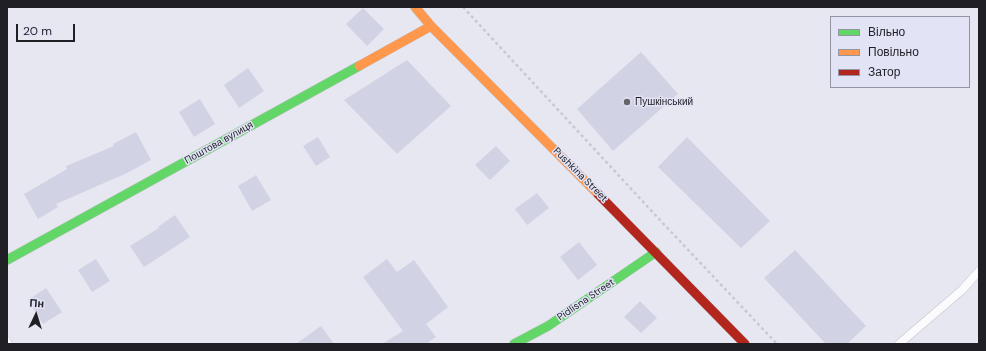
<!DOCTYPE html>
<html>
<head>
<meta charset="utf-8">
<style>
  body { margin:0 }
  #map { position:relative; width:986px; height:351px; overflow:hidden; background:#e6e7f1; font-family:"DM Sans",sans-serif }
  canvas { display:block }
  .frame { position:absolute; inset:0; border:8px solid #1f1f25; pointer-events:none }
  .legend { position:absolute; left:830px; top:16px; width:140px; height:72px; box-sizing:border-box; background:#e2e3f5; border:1px solid #9495a2; margin:0; padding:5px 7px; list-style:none; font-size:12px; color:#1f1f25 }
  .legend li { display:flex; align-items:center; gap:8px; height:20px }
  .legend b { width:20px; border:1px solid #9495a2 }
  .north { position:absolute; left:16px; top:295px; width:40px; height:40px; -webkit-text-stroke:3px #e2e3f5; paint-order:stroke; rotate:4deg; font-size:11px; font-weight:700; line-height:16px; text-align:center; color:#1f1f25 }
  .north::after { content:''; display:block; margin:auto; width:14px; height:18px; background:#1f1f25; clip-path:polygon(50% 0,100% 100%,50% 72%,0 100%) }
  .scale { position:absolute; left:16px; top:24px; width:59px; height:18px; box-sizing:border-box; border:2px solid #1f1f25; border-top:0; padding-left:5px; font-size:12px; line-height:14px; white-space:nowrap; color:#1f1f25; -webkit-text-stroke:3px #e2e3f5; paint-order:stroke }
</style>
</head>
<body>
<div id="map">
<canvas width="986" height="351"></canvas>
<div class="frame"></div>
<ul class="legend">
<li><b style="height:5px;background:#63d668"></b>Вільно</li>
<li><b style="height:5px;background:#ff974d"></b>Повільно</li>
<li><b style="height:5px;background:#b3261e"></b>Затор</li>
</ul>
<div class="north">Пн</div>
<div class="scale">20 m</div>
</div>
<script>
const ctx = document.querySelector('canvas').getContext('2d');
ctx.lineJoin = 'round';
function paint(path, color) {
  ctx.fillStyle = color;
  ctx.fill(path, 'evenodd');
}
function poly(rows) {
  const path = new Path2D();
  for (const r of rows) {
    path.moveTo(r[0], r[1]);
    for (let i = 2; i < r.length; i += 2) path.lineTo(r[i], r[i + 1]);
  }
  return path;
}
function strokePath(path, color, width, dash) {
  ctx.strokeStyle = color;
  ctx.lineWidth = width;
  ctx.lineCap = dash ? 'butt' : 'round';
  ctx.setLineDash(dash || []);
  ctx.stroke(path);
}
function drawText(font, color, halo, rows, align = 'center') {
  ctx.font = font + ' "DM Sans",sans-serif';
  ctx.lineWidth = 3;
  ctx.setLineDash([]);
  ctx.textBaseline = 'middle';
  ctx.strokeStyle = halo;
  ctx.fillStyle = color;
  for (const [text, x, y, turn = 0] of rows) {
    ctx.save();
    ctx.translate(x, y);
    ctx.rotate((+turn || 0) * Math.PI / 180);
    ctx.textAlign = isNaN(turn) ? turn : align;
    if (halo) ctx.strokeText(text, 0, 0);
    ctx.fillText(text, 0, 0);
    ctx.restore();
  }
}
const building = poly([
  [363,8,384,29,367,46,346,24],
  [641,52,678,94,613,151,577,109],
  [407,60,451,106,397,154,344,100],
  [248,68,264,91,239,108,224,85],
  [200,99,215,124,194,137,179,112],
  [136,132,151,160,127,173,56,204,58,207,38,219,24,194,67,169,66,166,114,146,113,144],
  [318,137,330,157,316,166,303,146],
  [687,137,770,221,741,248,658,167],
  [496,146,510,161,490,180,475,165],
  [256,175,271,200,252,211,238,186],
  [537,193,549,208,527,225,515,209],
  [175,215,190,237,144,267,130,246,159,228,158,227],
  [579,242,597,265,578,280,560,257],
  [795,250,866,326,847,344,826,344,764,278],
  [96,259,110,281,92,292,78,270],
  [387,259,397,272,414,260,448,307,426,324,436,337,426,344,382,344,403,331,363,277],
  [46,288,62,312,43,324,28,300],
  [640,301,657,318,641,333,624,317],
  [321,326,334,344,296,344]
]);
const path = poly([
  [463,7,659,219,777,344]
]);
const lane = poly([
  [7,342,8,344],
  [899,344,962,290,979,271]
]);
const fast = poly([
  [7,260,359,66],
  [514,344,548,326,656,252]
]);
const slow = poly([
  [415,7,431,26,598,194],
  [359,66,431,26]
]);
const jam = poly([
  [598,194,745,344]
]);
const markers = [
  [627,102,4,"#65656c"]
];
const poiNames = [
  ["Пушкінський",635,102]
];
const streetNames = [
  ["Поштова вулиця",219,143,-29],
  ["Pushkina Street",580,175,45],
  ["Pidlisna Street",586,300,-34]
];
paint(building, '#d2d2e5');
strokePath(lane, '#c3c4cb', 9);
strokePath(fast, '#c3c4cb', 10);
strokePath(slow, '#c3c4cb', 10);
strokePath(jam, '#c3c4cb', 10);
strokePath(path, '#c9c9cd', 2.5, [3, 3]);
strokePath(lane, '#fbfbfd', 8);
strokePath(fast, '#63d668', 9);
strokePath(slow, '#ff974d', 9);
strokePath(jam, '#b3261e', 9);
for (const [x, y, r, color] of markers) {
  const dot = new Path2D();
  dot.arc(x, y, r, 0, 2 * Math.PI);
  ctx.fillStyle = color;
  ctx.fill(dot);
  strokePath(dot, '#e2e3f5', 1.5);
}
drawText('10px', '#1f1f25', '#e2e3f5', poiNames, 'left');
drawText('10px', '#1f1f25', '#e2e3f5', streetNames);
</script>
</body>
</html>
